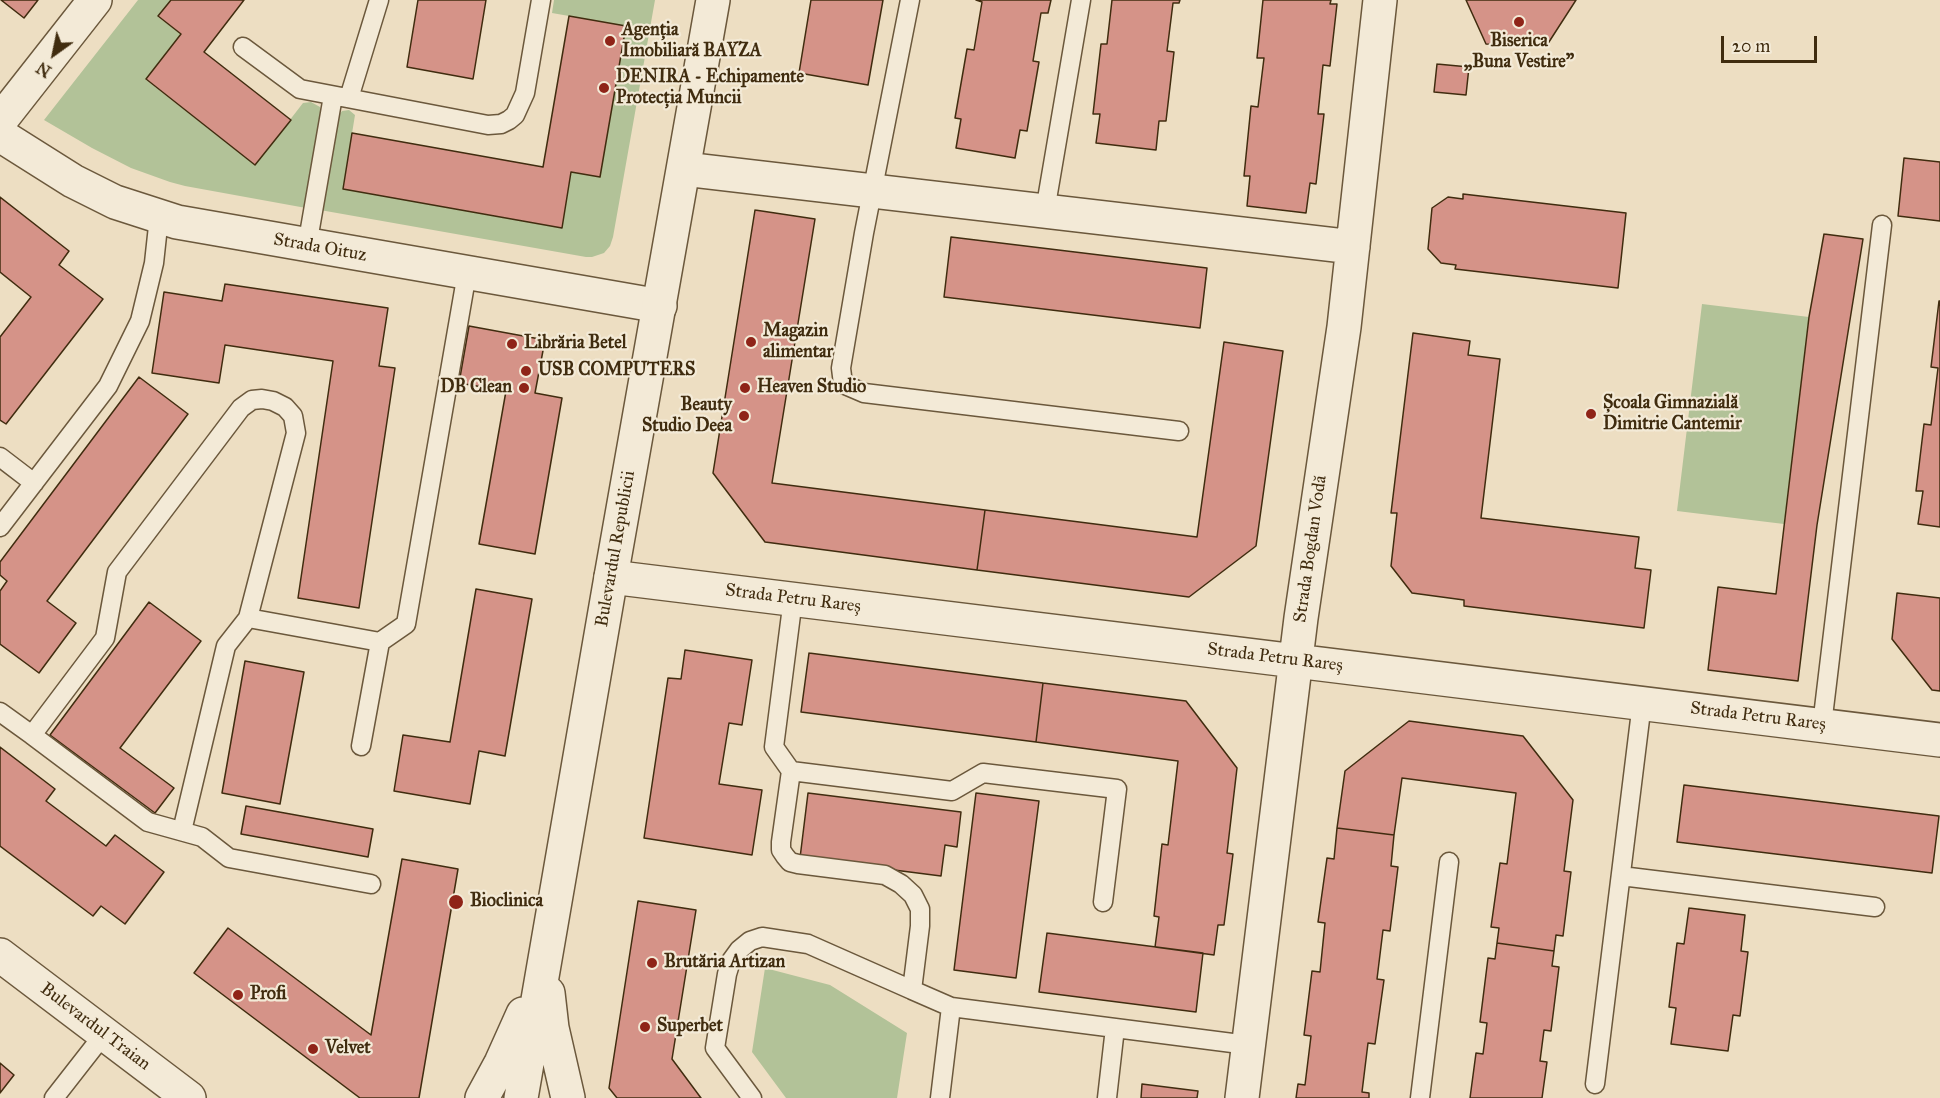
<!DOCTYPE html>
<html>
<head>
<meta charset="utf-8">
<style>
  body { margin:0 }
  #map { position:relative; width:1940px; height:1098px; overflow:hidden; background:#eddec2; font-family:"IM FELL Great Primer",serif }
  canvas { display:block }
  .north { position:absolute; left:24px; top:24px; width:60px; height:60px; -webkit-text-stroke:4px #f3ead7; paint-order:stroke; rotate:213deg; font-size:16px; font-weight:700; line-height:24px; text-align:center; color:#402c0f }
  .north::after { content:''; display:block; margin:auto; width:21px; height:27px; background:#402c0f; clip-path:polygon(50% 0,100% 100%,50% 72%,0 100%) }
  .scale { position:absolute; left:1721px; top:36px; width:96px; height:27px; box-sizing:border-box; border:3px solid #402c0f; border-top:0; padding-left:8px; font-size:18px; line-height:21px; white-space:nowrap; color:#402c0f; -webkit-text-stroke:4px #f3ead7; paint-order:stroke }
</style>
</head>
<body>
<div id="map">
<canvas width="1940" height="1098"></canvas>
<div class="north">N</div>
<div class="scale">20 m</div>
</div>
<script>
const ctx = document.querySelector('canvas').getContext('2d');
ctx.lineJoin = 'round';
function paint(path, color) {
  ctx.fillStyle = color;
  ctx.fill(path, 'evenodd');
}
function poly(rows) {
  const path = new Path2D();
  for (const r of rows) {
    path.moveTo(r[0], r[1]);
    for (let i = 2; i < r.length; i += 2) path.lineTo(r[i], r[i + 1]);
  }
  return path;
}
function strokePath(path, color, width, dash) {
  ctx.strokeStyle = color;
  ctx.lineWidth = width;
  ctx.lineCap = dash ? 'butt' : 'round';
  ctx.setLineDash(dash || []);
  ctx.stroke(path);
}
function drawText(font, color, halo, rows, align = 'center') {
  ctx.font = font + ' "IM FELL Great Primer",serif';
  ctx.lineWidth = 4.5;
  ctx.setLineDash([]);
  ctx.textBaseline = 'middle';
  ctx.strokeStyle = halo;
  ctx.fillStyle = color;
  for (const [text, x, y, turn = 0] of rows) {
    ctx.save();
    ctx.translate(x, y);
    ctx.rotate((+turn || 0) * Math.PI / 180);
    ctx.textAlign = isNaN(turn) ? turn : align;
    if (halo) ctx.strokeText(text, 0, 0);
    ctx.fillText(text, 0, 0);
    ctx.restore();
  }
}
const green = poly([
  [138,0,171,0,158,17,181,34,146,80,255,165,303,103,311,102,320,107,322,113,306,208,185,186,170,182,131,168,92,148,44,120],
  [554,0,655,0,613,237,610,246,604,253,592,257,586,257,320,210,338,116,342,111,349,110,355,115,343,189,561,228,571,172,600,176,626,26,552,13],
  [1702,304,1809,317,1784,524,1677,511],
  [765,968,830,985,907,1033,897,1098,786,1098,752,1052]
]);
const building = poly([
  [1,0,38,0,24,18,1,0],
  [171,0,244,0,204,52,291,120,255,165,146,79,181,34,158,16,171,0],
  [418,0,486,0,473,79,407,67,418,0],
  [811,0,883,0,868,85,799,73,811,0],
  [1051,0,1048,13,1041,13,1033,61,1039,62,1027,131,1020,130,1015,158,956,148,961,119,955,118,967,49,974,50,982,2,976,0,1051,0],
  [1112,0,1180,0,1179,3,1173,3,1167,51,1174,52,1166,121,1159,121,1156,150,1096,143,1100,114,1093,114,1101,44,1107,44,1112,0],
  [1263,0,1331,0,1330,4,1337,4,1330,66,1323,65,1318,114,1324,114,1316,184,1310,183,1306,213,1247,206,1250,176,1244,176,1251,106,1258,107,1264,58,1257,58,1263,0],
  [1466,0,1576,0,1547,45,1486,44,1466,0],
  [569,16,626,26,600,177,571,172,562,228,343,189,352,133,543,167,569,16],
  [1437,64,1469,67,1466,95,1434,92,1437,64],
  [1904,158,1940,162,1940,221,1898,216,1904,158],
  [1463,194,1626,213,1618,288,1455,269,1456,265,1441,263,1428,249,1432,208,1448,197,1463,199,1463,194],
  [0,197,69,251,59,265,103,299,6,424,0,420,0,337,31,297,0,272,0,197],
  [755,210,815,219,772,483,985,510,977,570,765,542,713,473,755,210],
  [1824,234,1863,239,1817,525,1798,681,1708,670,1718,587,1776,594,1809,317,1824,234],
  [951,237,1207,268,1200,328,944,297,951,237],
  [225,284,388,308,379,366,395,368,359,608,298,598,333,361,225,345,219,383,152,373,164,292,222,301,225,284],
  [1939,301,1940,301,1940,527,1918,524,1923,491,1916,491,1924,424,1931,425,1938,368,1931,367,1939,301],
  [469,326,545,340,535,393,562,398,535,554,479,544,506,391,459,383,469,326],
  [1413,333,1470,341,1468,355,1500,359,1481,518,1639,537,1635,568,1651,570,1644,628,1464,606,1464,600,1412,593,1391,566,1397,513,1391,513,1413,333],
  [1224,342,1283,351,1256,546,1189,597,977,570,985,510,1197,537,1224,342],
  [139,377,188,414,47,601,76,623,39,673,0,644,0,591,7,581,0,575,0,562,139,377],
  [476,589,532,599,505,756,479,751,470,804,394,791,403,735,450,742,476,589],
  [1897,593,1940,598,1940,691,1932,690,1892,639,1897,593],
  [149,602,201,641,120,748,174,788,155,813,50,735,149,602],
  [685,650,752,660,742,725,729,723,719,784,762,790,752,855,644,838,668,678,681,679,685,650],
  [809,653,1043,683,1036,742,801,712,809,653],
  [245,661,304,672,280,804,222,793,245,661],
  [1043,683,1186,701,1237,768,1227,853,1233,854,1224,925,1218,925,1214,955,1155,947,1159,917,1154,916,1162,844,1168,845,1178,761,1036,742,1043,683],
  [1409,721,1523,736,1573,800,1564,871,1571,872,1563,936,1556,935,1554,951,1497,943,1499,928,1491,927,1500,863,1507,864,1516,793,1402,778,1394,835,1337,828,1345,771,1409,721],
  [0,747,55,789,46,801,106,846,115,835,164,872,125,924,101,906,93,916,0,846,0,747],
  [1684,785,1939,816,1932,873,1677,842,1684,785],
  [808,793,961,812,957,847,945,845,941,876,800,858,808,793],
  [976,793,1039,801,1016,978,954,970,976,793],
  [246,806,373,829,368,857,241,834,246,806],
  [1337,828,1394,835,1391,866,1398,867,1390,931,1383,930,1377,979,1384,980,1375,1044,1368,1043,1362,1092,1369,1093,1369,1098,1296,1098,1298,1084,1305,1085,1311,1036,1304,1035,1312,971,1320,972,1325,923,1318,922,1327,858,1334,859,1337,828],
  [402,859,458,869,419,1098,360,1098,194,973,228,928,371,1035,402,859],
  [638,901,696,910,672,1059,701,1098,617,1098,609,1088,638,901],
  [1689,908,1745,915,1741,951,1748,952,1740,1016,1733,1015,1728,1051,1671,1044,1676,1008,1669,1007,1677,943,1684,944,1689,908],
  [1047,933,1203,953,1196,1012,1039,992,1047,933],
  [1497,943,1554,951,1552,966,1559,967,1551,1031,1544,1030,1540,1061,1547,1062,1542,1098,1470,1098,1476,1053,1483,1054,1487,1023,1480,1022,1488,958,1495,959,1497,943],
  [0,1063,14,1075,0,1093,0,1063],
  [1142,1084,1198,1091,1197,1098,1141,1098,1142,1084]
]);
const service = poly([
  [910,0,864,233,841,368,843,384,864,393,1179,431],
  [243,47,300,89,488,125,501,124,509,120,515,115,525,93,541,0],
  [349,98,379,0],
  [1045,211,1081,0],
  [307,246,333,96],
  [0,457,34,483],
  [0,527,108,386,140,321,154,263,159,217],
  [793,599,774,747,791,771,952,791,983,773,1117,789,1103,902],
  [248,618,380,642,406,624,467,273],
  [0,712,32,735],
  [1822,725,1882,225],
  [361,746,380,642],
  [791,771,781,842,781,850,785,856,790,862,798,864,885,875,901,884,913,895,920,909,920,926,912,990,951,1007],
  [182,831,226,646,248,618,296,433,293,416,285,407,273,401,262,399,252,400,241,408,117,572,105,638,32,735,148,822,202,837,229,858,371,884],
  [1621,876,1875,907],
  [1595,1084,1642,703],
  [54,1098,104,1034],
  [752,1098,715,1048,727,974,731,961,739,950,750,941,762,937,808,944,912,990],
  [940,1098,951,1007,1248,1045],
  [1107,1098,1115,1028],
  [1420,1098,1449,862]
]);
const minor = poly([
  [0,121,95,0],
  [0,135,73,181,115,202,177,222,660,306],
  [684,169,1353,247],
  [611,577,1940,740],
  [1242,1098,1301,618,1344,327,1380,0]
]);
const tertiary = poly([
  [0,955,189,1098],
  [548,993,552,1028,568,1098],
  [482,1098,501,1063,523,1014],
  [521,1098,611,577,713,0]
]);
const markers = [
  [1519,22,6,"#8f2418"],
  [610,41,6,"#8f2418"],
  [604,88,6,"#8f2418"],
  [751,342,6,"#8f2418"],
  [512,344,6,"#8f2418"],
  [526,371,6,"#8f2418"],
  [524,388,6,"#8f2418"],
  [745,388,6,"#8f2418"],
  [1591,414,6,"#8f2418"],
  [744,416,6,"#8f2418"],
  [456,902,8,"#8f2418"],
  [652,963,6,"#8f2418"],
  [238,995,6,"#8f2418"],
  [645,1027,6,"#8f2418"],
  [313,1049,6,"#8f2418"]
];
const poiNames = [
  ["Agenția",622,31],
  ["Imobiliară BAYZA",622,52],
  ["Biserica",1519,42,"center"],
  ["„Buna Vestire\"",1519,63,"center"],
  ["DENIRA - Echipamente",616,78],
  ["Protecția Muncii",616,99],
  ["Magazin",763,332],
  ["alimentar",763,353],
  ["Librăria Betel",524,344],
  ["USB COMPUTERS",538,371],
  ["DB Clean",512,388,"right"],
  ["Heaven Studio",757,388],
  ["Școala Gimnazială",1603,404],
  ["Dimitrie Cantemir",1603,425],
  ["Beauty",732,406,"right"],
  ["Studio Deea",732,427,"right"],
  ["Bioclinica",470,902],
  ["Brutăria Artizan",664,963],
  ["Profi",250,995],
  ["Superbet",657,1027],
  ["Velvet",325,1049]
];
const streetNames = [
  ["Strada Oituz",320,248,10],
  ["Bulevardul Republicii",616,549,-80],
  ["Strada Bogdan Vodă",1311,549,-82],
  ["Strada Petru Rareș",793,599,7],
  ["Strada Petru Rareș",1275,658,7],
  ["Strada Petru Rareș",1758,717,7],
  ["Bulevardul Traian",95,1027,37]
];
paint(green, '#b2c298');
paint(building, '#d59388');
strokePath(building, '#402c0f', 1.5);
strokePath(service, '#6b583c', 21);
strokePath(minor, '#6b583c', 36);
strokePath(tertiary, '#6b583c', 36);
strokePath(service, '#f3ead7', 18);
strokePath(minor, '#f3ead7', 33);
strokePath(tertiary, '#f3ead7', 33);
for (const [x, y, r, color] of markers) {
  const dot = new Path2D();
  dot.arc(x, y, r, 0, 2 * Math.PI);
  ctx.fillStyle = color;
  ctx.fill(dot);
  strokePath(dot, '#f3ead7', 2);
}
drawText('bold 18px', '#402c0f', '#f3ead7', poiNames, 'left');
drawText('18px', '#402c0f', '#f3ead7', streetNames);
</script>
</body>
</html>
